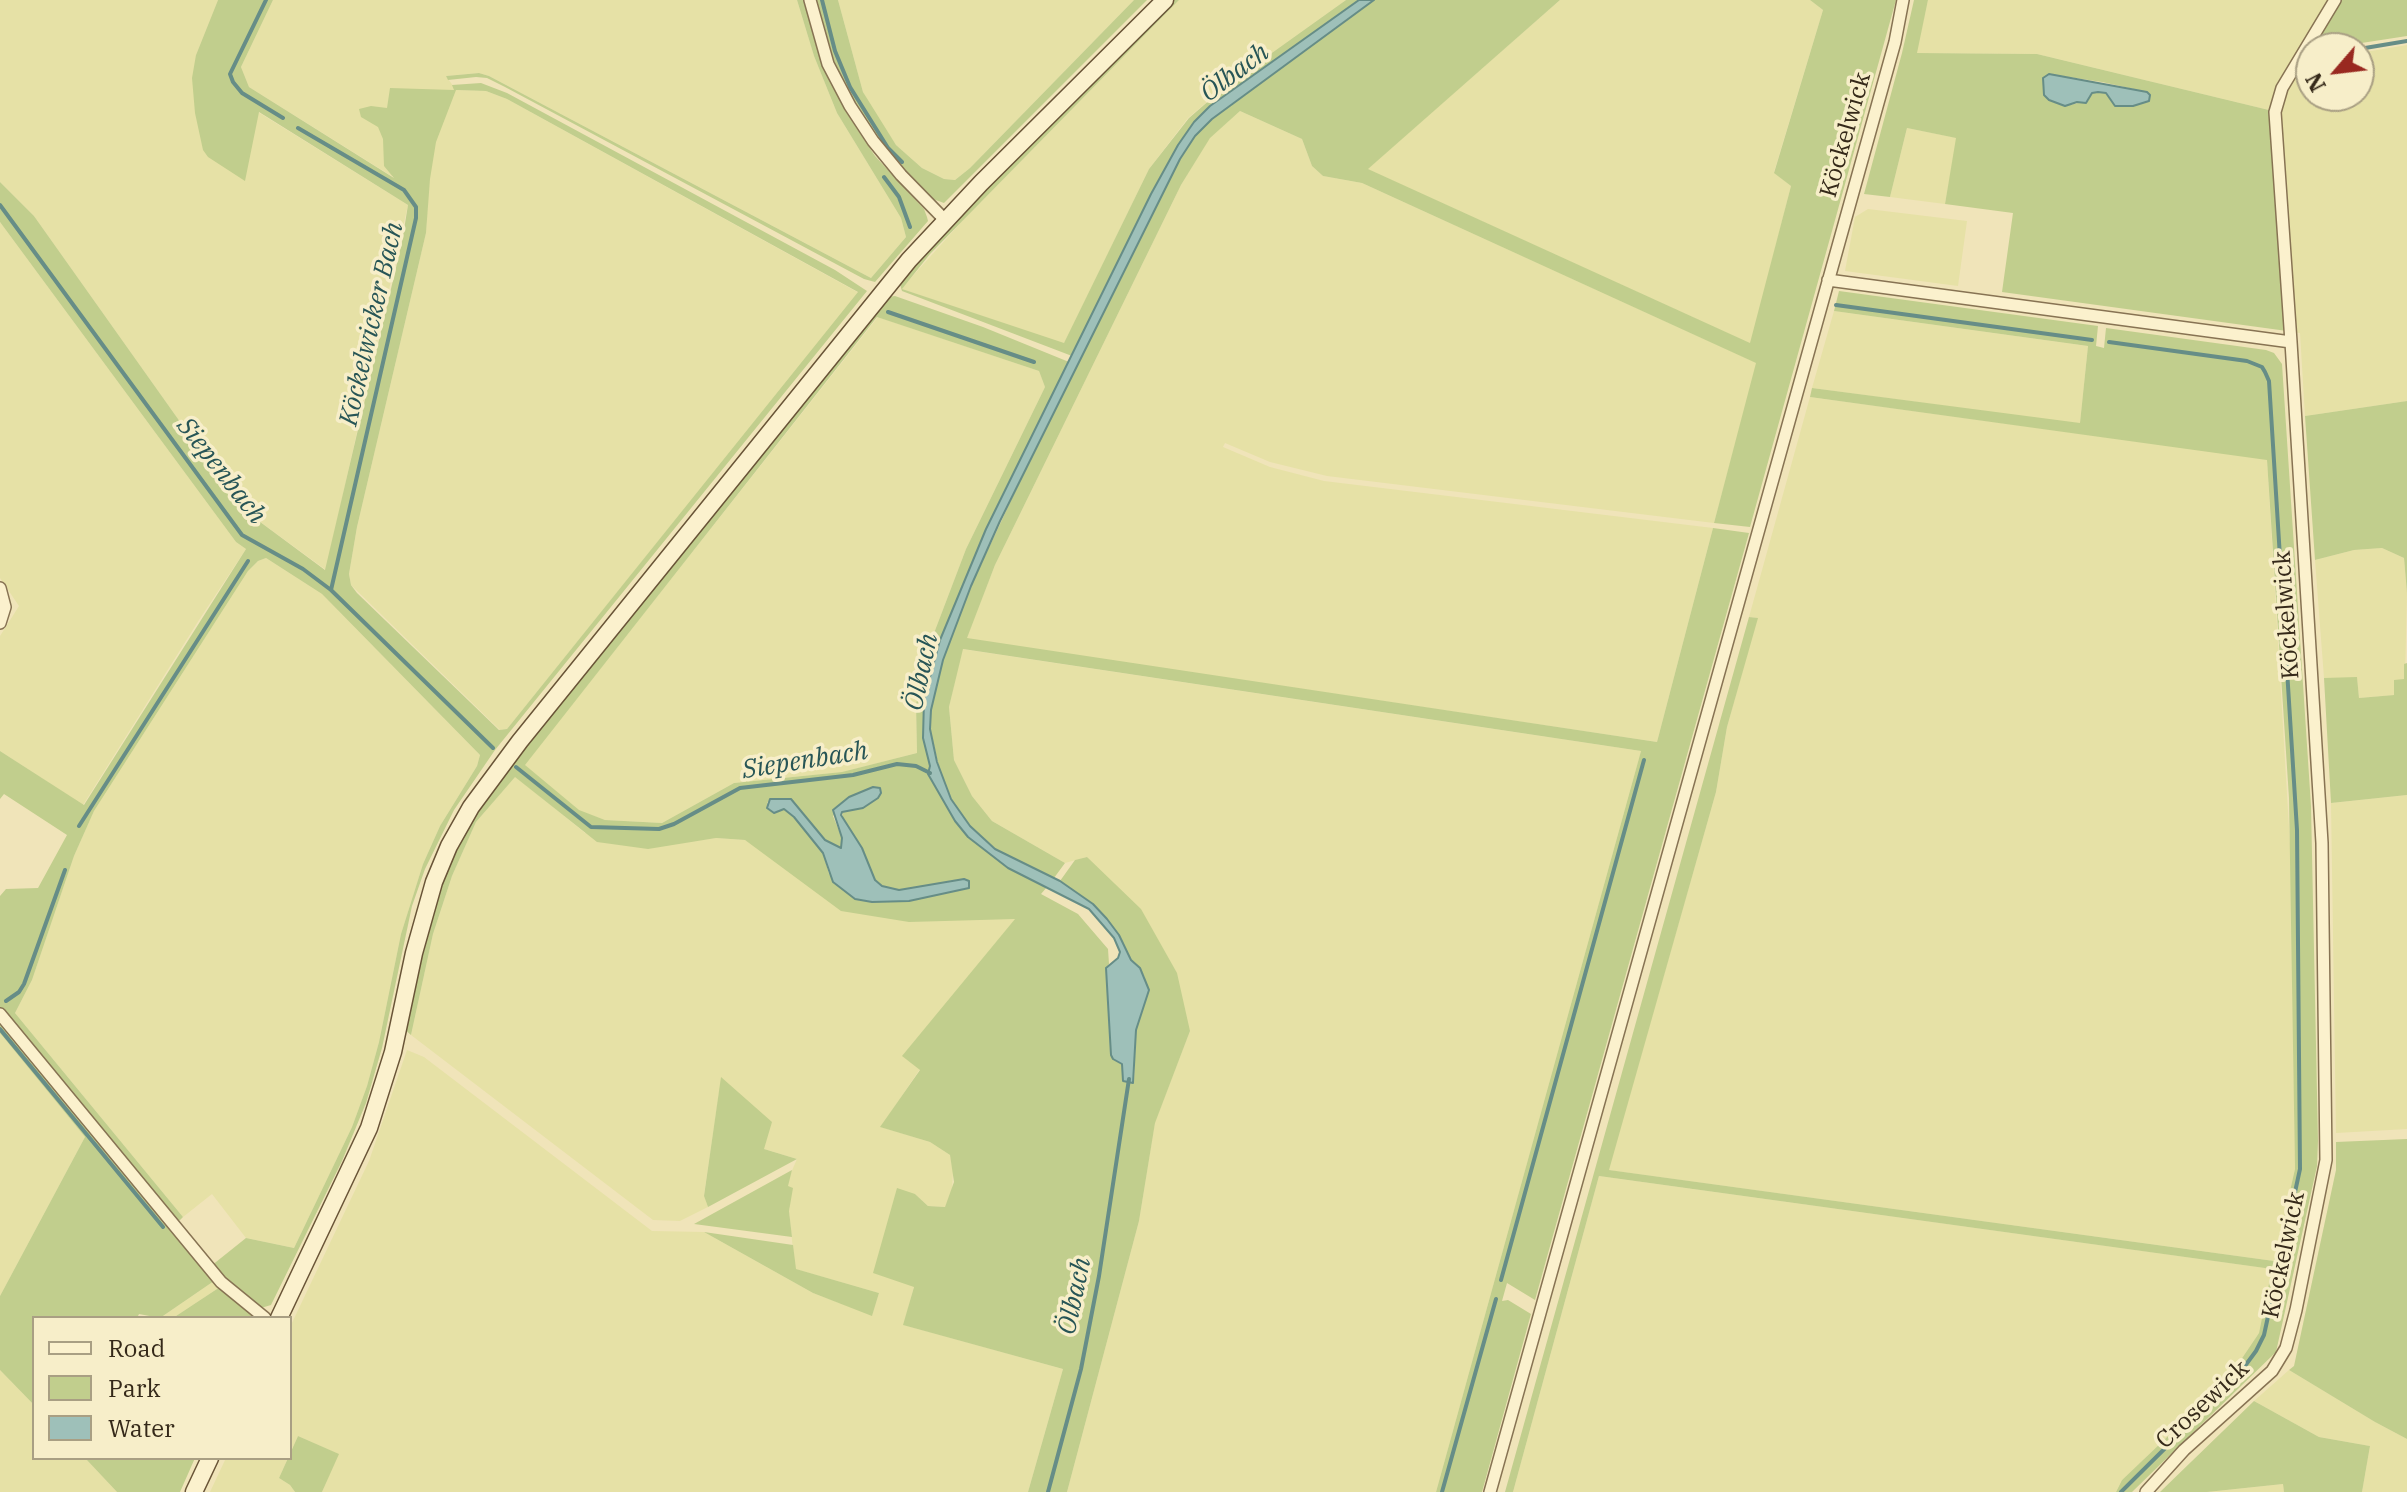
<!DOCTYPE html>
<html>
<head>
<meta charset="utf-8">
<style>
  body { margin:0 }
  #map { position:relative; width:2407px; height:1492px; overflow:hidden; background:#f0e4b9; font-family:"IBM Plex Serif",serif }
  canvas { display:block }
  .legend { position:absolute; left:32px; top:1316px; width:260px; height:144px; box-sizing:border-box; background:#f7eec9; border:2px solid #a99f83; margin:0; padding:10px 14px; list-style:none; font-size:24px; color:#352919 }
  .legend li { display:flex; align-items:center; gap:16px; height:40px }
  .legend b { width:40px; border:2px solid #a99f83 }
  .north { position:absolute; left:2295px; top:32px; width:80px; height:80px; box-sizing:border-box; background:#f7eec9; border:2px solid #a99f83; border-radius:50%; rotate:242deg; font-size:22px; font-weight:700; line-height:32px; text-align:center; color:#352919 }
  .north::after { content:''; display:block; margin:auto; width:28px; height:36px; background:#992920; clip-path:polygon(50% 0,100% 100%,50% 72%,0 100%) }
</style>
</head>
<body>
<div id="map">
<canvas width="2407" height="1492"></canvas>
<ul class="legend">
<li><b style="height:10px;background:#fbf1cd"></b>Road</li>
<li><b style="height:22px;background:#c1ce8d"></b>Park</li>
<li><b style="height:22px;background:#9ec0b9"></b>Water</li>
</ul>
<div class="north">N</div>
</div>
<script>
const ctx = document.querySelector('canvas').getContext('2d');
ctx.lineJoin = 'round';
function paint(path, color) {
  ctx.fillStyle = color;
  ctx.fill(path, 'evenodd');
}
function poly(rows) {
  const path = new Path2D();
  for (const r of rows) {
    path.moveTo(r[0], r[1]);
    for (let i = 2; i < r.length; i += 2) path.lineTo(r[i], r[i + 1]);
  }
  return path;
}
function strokePath(path, color, width, dash) {
  ctx.strokeStyle = color;
  ctx.lineWidth = width;
  ctx.lineCap = dash ? 'butt' : 'round';
  ctx.setLineDash(dash || []);
  ctx.stroke(path);
}
function drawText(font, color, halo, rows, align = 'center') {
  ctx.font = font + ' "IBM Plex Serif",serif';
  ctx.lineWidth = 7;
  ctx.setLineDash([]);
  ctx.textBaseline = 'middle';
  ctx.strokeStyle = halo;
  ctx.fillStyle = color;
  for (const [text, x, y, turn = 0] of rows) {
    ctx.save();
    ctx.translate(x, y);
    ctx.rotate((+turn || 0) * Math.PI / 180);
    ctx.textAlign = isNaN(turn) ? turn : align;
    if (halo) ctx.strokeText(text, 0, 0);
    ctx.fillText(text, 0, 0);
    ctx.restore();
  }
}
const farmland = poly([
  [0,0,218,0,196,55,258,112,408,205,326,570,248,513,227,488,34,216,0,182],
  [273,0,797,0,814,56,837,113,901,218,906,237,871,278,489,76,479,73,446,76,456,90,486,91,507,99,859,293,507,729,500,730,351,585,349,574,357,527,426,233,428,194,398,180,249,87,241,67],
  [838,0,1134,0,970,168,955,180,944,179,922,168,896,145,874,113,863,92],
  [1179,0,1346,0,1227,85,1188,118,1149,169,1064,344,901,289,965,218],
  [1560,0,1810,0,1823,10,1774,172,1791,186,1751,344,1367,169],
  [1928,0,2332,0,2273,111,2037,54,1916,53],
  [2407,45,2407,401,2305,416,2300,333,2293,332,2280,122,2281,102,2303,62,2311,60,2311,96,2359,96,2359,53],
  [1240,111,1302,139,1312,166,1323,176,1362,183,1757,363,1714,523,1327,476,1270,462,1225,443,1223,447,1270,467,1324,481,1713,528,1657,742,966,639,995,565,1181,185,1210,137],
  [1907,128,1957,138,1945,204,1890,197],
  [1868,209,1967,221,1958,286,1845,271,1855,217],
  [0,222,236,542,246,549,199,620,83,805,0,751,0,636,19,606,0,578],
  [1834,311,2088,346,2080,424,1812,388],
  [878,317,1039,371,1045,387,966,549,931,641,916,704,917,753,843,772,734,783,662,823,605,820,579,811,524,765],
  [1810,397,2267,459,2291,861,2295,1169,2274,1261,1608,1170,1716,792,1727,727,1757,618,1749,617],
  [2382,548,2404,558,2407,593,2405,679,2395,695,2359,698,2357,678,2324,678,2315,560,2354,550],
  [266,558,322,594,480,755,477,766,440,826,423,864,401,934,379,1042,367,1086,352,1127,294,1248,246,1238,212,1194,183,1217,15,1013,32,980,74,856,94,811,248,571,258,561],
  [962,649,1641,751,1436,1492,1067,1492,1139,1221,1155,1122,1190,1031,1087,857,1065,863,992,821,972,796,954,760,949,707],
  [515,776,585,833,685,842,716,838,745,840,1016,919,903,1056,920,1069,881,1127,930,1142,950,1155,953,1171,952,1192,945,1207,928,1206,915,1194,914,1286,904,1325,1063,1369,1028,1492,322,1492,338,1454,298,1436,290,1453,290,1327,369,1161,407,1050,424,1057,652,1231,704,1232,813,1293,872,1315,879,1293,795,1269,789,1211,791,1194,783,1191,797,1159,764,1149,719,1093,704,1195,708,1207,680,1221,653,1220,411,1035,433,934,452,876,476,822],
  [2407,795,2407,1129,2336,1133,2331,803],
  [0,1033,85,1137,0,1296],
  [1599,1176,2273,1269,2259,1333,2228,1379,2122,1480,2116,1492,1513,1492],
  [214,1281,220,1287,173,1318,160,1318],
  [0,1370,34,1405,34,1458,85,1458,117,1492,0,1492],
  [2289,1370,2375,1422,2407,1439,2407,1492,2362,1492,2370,1446,2319,1437,2254,1401],
  [226,1458,288,1458,279,1478,290,1485,295,1492,210,1492],
  [2283,1484,2284,1492,2207,1492]
]);
const green = poly([
  [218,0,273,0,241,67,249,87,394,178,384,166,383,139,378,127,361,117,359,109,371,106,387,108,390,88,454,90,452,85,481,83,507,93,835,270,867,291,495,750,454,810,425,869,412,906,382,1048,366,1103,342,1161,271,1305,261,1308,256,1308,211,1266,246,1238,294,1248,352,1127,367,1086,379,1042,401,934,423,864,440,826,477,766,480,755,322,594,266,558,258,561,248,571,94,811,74,856,32,980,15,1013,183,1217,176,1224,0,1014,0,896,6,889,38,888,67,835,4,794,0,799,0,751,84,805,246,549,236,542,0,222,0,182,34,216,227,488,248,513,325,570,402,242,408,205,259,112,245,181,208,157,203,150,195,113,192,78,196,55],
  [456,90,486,91,507,99,858,292,507,729,499,730,357,593,351,585,349,574,357,527,426,233,430,179,436,142],
  [797,0,804,0,823,65,846,112,875,156,924,209,927,217,928,221,875,282,864,279,505,87,487,78,476,77,448,80,446,76,479,73,489,76,871,278,906,237,901,218,837,113,814,56],
  [814,0,838,0,863,92,896,145,922,168,944,179,955,180,970,168,1134,0,1147,0,944,203,930,198,888,155,856,109,835,68],
  [1173,0,1179,0,930,254,902,289,1064,343,1149,169,1189,118,1227,85,1346,0,1359,0,1210,106,1194,122,1151,194,1072,356,902,291,899,281,1000,171],
  [1374,0,1560,0,1368,169,1750,343,1791,186,1774,173,1823,10,1810,0,1896,0,1750,527,1714,523,1756,363,1362,183,1323,176,1312,166,1302,139,1240,111,1210,138,1181,185,995,565,967,638,1657,742,1713,528,1749,533,1535,1300,1507,1283,1502,1301,1508,1300,1531,1314,1482,1492,1436,1492,1641,751,963,649,949,707,954,760,972,796,992,821,1065,863,1054,878,996,849,970,826,951,799,941,775,930,729,931,710,943,660,971,586,1036,447,1180,159,1195,136,1212,119],
  [1914,0,1928,0,1917,53,2037,54,2273,111,2287,331,2002,292,2013,213,1945,204,1956,138,1907,128,1890,197,1864,194,1902,53],
  [2048,74,2102,82,2147,92,2133,106,2119,105,2106,93,2098,92,2092,93,2088,101,2065,106],
  [2340,0,2407,0,2407,36,2329,48,2311,48],
  [1839,291,2098,326,2096,346,2104,348,2106,328,2266,350,2274,353,2282,364,2311,806,2318,1141,2317,1166,2276,1352,2132,1492,2116,1492,2122,1480,2228,1379,2259,1333,2272,1269,1599,1176,1513,1492,1505,1492,1749,617,1758,618,1727,727,1716,792,1609,1170,2274,1261,2295,1169,2289,798,2267,460,1810,397,1812,388,2080,423,2088,346,1834,311],
  [895,296,983,327,1069,362,986,529,940,640,924,699,923,738,930,766,928,774,955,821,968,837,1008,868,1047,887,1041,894,1078,914,1108,949,1109,964,1106,968,1124,1081,1134,1083,1136,1030,1146,1000,1145,978,1140,968,1131,960,1119,935,1093,904,1060,881,1075,860,1087,857,1141,909,1177,973,1190,1031,1155,1123,1139,1221,1067,1492,1028,1492,1063,1369,903,1325,914,1287,873,1273,897,1188,915,1194,928,1206,945,1207,954,1182,950,1155,930,1142,880,1127,920,1070,902,1056,1015,919,909,922,841,911,745,840,716,838,648,849,597,842,515,777,476,822,452,876,433,934,411,1035,404,1029,417,966,450,856,493,786,888,297],
  [877,317,1039,371,1045,387,966,549,931,641,916,704,917,753,842,772,734,783,662,823,605,820,579,810,525,765],
  [873,787,863,808,842,812,844,823,862,848,875,880,882,886,899,890,919,888,954,880,929,897,909,901,829,874,823,853,795,817,784,808,767,803,770,799,791,799,825,840,841,848,842,838,833,816,849,797],
  [2407,401,2407,593,2404,558,2382,548,2354,550,2315,560,2305,416],
  [2407,663,2407,795,2331,803,2324,678,2357,677,2359,698,2394,695,2394,680,2404,679,2404,664],
  [0,1019,214,1281,160,1318,139,1314,137,1318,34,1318,34,1405,0,1370,0,1296,85,1137,0,1033],
  [721,1077,772,1122,764,1149,797,1159,708,1207,704,1196],
  [2407,1139,2407,1439,2375,1422,2289,1370,2294,1366,2336,1170,2336,1142],
  [792,1170,788,1186,793,1188,789,1211,792,1237,694,1224],
  [704,1232,793,1245,796,1269,879,1293,872,1316,813,1293],
  [220,1287,257,1318,173,1318],
  [2254,1401,2319,1437,2370,1446,2362,1492,2284,1492,2283,1484,2207,1492,2160,1492],
  [298,1436,339,1454,322,1492,295,1492,290,1485,279,1478],
  [85,1458,195,1458,180,1492,117,1492]
]);
const water = poly([
  [1359,0,1374,0,1212,119,1195,136,1180,159,1000,521,971,586,943,660,931,710,930,729,937,762,951,799,970,826,995,849,1060,881,1093,904,1107,919,1119,935,1131,960,1140,968,1149,990,1136,1030,1133,1083,1123,1081,1122,1064,1113,1059,1111,1055,1106,968,1118,958,1120,952,1114,938,1089,909,1008,868,968,837,955,821,928,774,930,766,923,738,924,699,940,640,986,529,1151,194,1178,145,1194,122,1210,106,1359,0],
  [2049,74,2147,92,2150,95,2149,101,2133,106,2115,106,2106,93,2098,92,2092,93,2086,103,2077,102,2065,106,2049,100,2044,95,2043,78,2049,74],
  [873,787,880,788,881,793,878,798,863,808,842,812,841,815,862,848,875,880,882,886,899,890,964,879,969,881,969,888,909,901,872,902,855,899,833,882,823,853,794,817,784,809,774,813,767,808,770,799,791,799,825,840,841,848,842,838,833,810,849,797,873,787]
]);
const stream = poly([
  [266,0,230,74,233,82,242,93,283,118],
  [822,0,835,51,850,87,888,148,902,162],
  [2359,49,2407,41],
  [298,128,404,190,416,207,416,218,331,590],
  [884,177,899,197,910,227],
  [0,205,242,535,303,569,331,590,493,748],
  [1836,305,2092,340],
  [888,312,1034,362],
  [2109,342,2247,361,2262,367,2265,372,2269,381,2297,830,2300,1169,2264,1335,2256,1351,2236,1378,2121,1492],
  [516,767,591,827,659,829,674,824,740,788,853,775,897,764,916,766,930,773],
  [79,826,248,561],
  [6,1001,19,992,24,984,65,870],
  [0,1029,163,1227],
  [1501,1280,1644,760],
  [1048,1492,1081,1369,1099,1276,1129,1079],
  [1442,1492,1496,1299]
]);
const street = poly([
  [810,0,828,64,850,106,873,141,901,175,945,220],
  [1828,280,2291,342,2322,843,2326,1160,2296,1310,2286,1348,2272,1371,2184,1450,2146,1492],
  [2291,342,2275,112,2282,88,2335,0],
  [0,588,5,607,0,623],
  [0,1014,221,1282,265,1318],
  [1490,1492,1895,42,1903,0]
]);
const secondary = poly([
  [279,1318,369,1128,393,1052,414,953,434,882,449,846,471,807,520,741,909,260,981,183,1165,0],
  [194,1492,210,1458]
]);
const streetNames = [
  ["Köckelwick",1846,135,-74],
  ["Köckelwick",2287,615,-94],
  ["Köckelwick",2284,1255,-78],
  ["Crosewick",2203,1405,-43]
];
const waterNames = [
  ["Ölbach",1235,73,-37],
  ["Köckelwicker Bach",372,324,-77],
  ["Siepenbach",221,471,52],
  ["Ölbach",922,672,-78],
  ["Siepenbach",805,761,-9],
  ["Ölbach",1075,1296,-78]
];
paint(farmland, '#e6e1a6');
paint(green, '#c1ce8d');
paint(water, '#9ec0b9');
strokePath(water, '#668d87', 2);
strokePath(stream, '#668d87', 4);
strokePath(street, '#877353', 14);
strokePath(secondary, '#695437', 19);
strokePath(street, '#fbf1cd', 11);
strokePath(secondary, '#fbf1cd', 16);
drawText('24px', '#352919', '#f7eec9', streetNames);
drawText('italic 26px', '#275556', '#f7eec9', waterNames);
</script>
</body>
</html>
